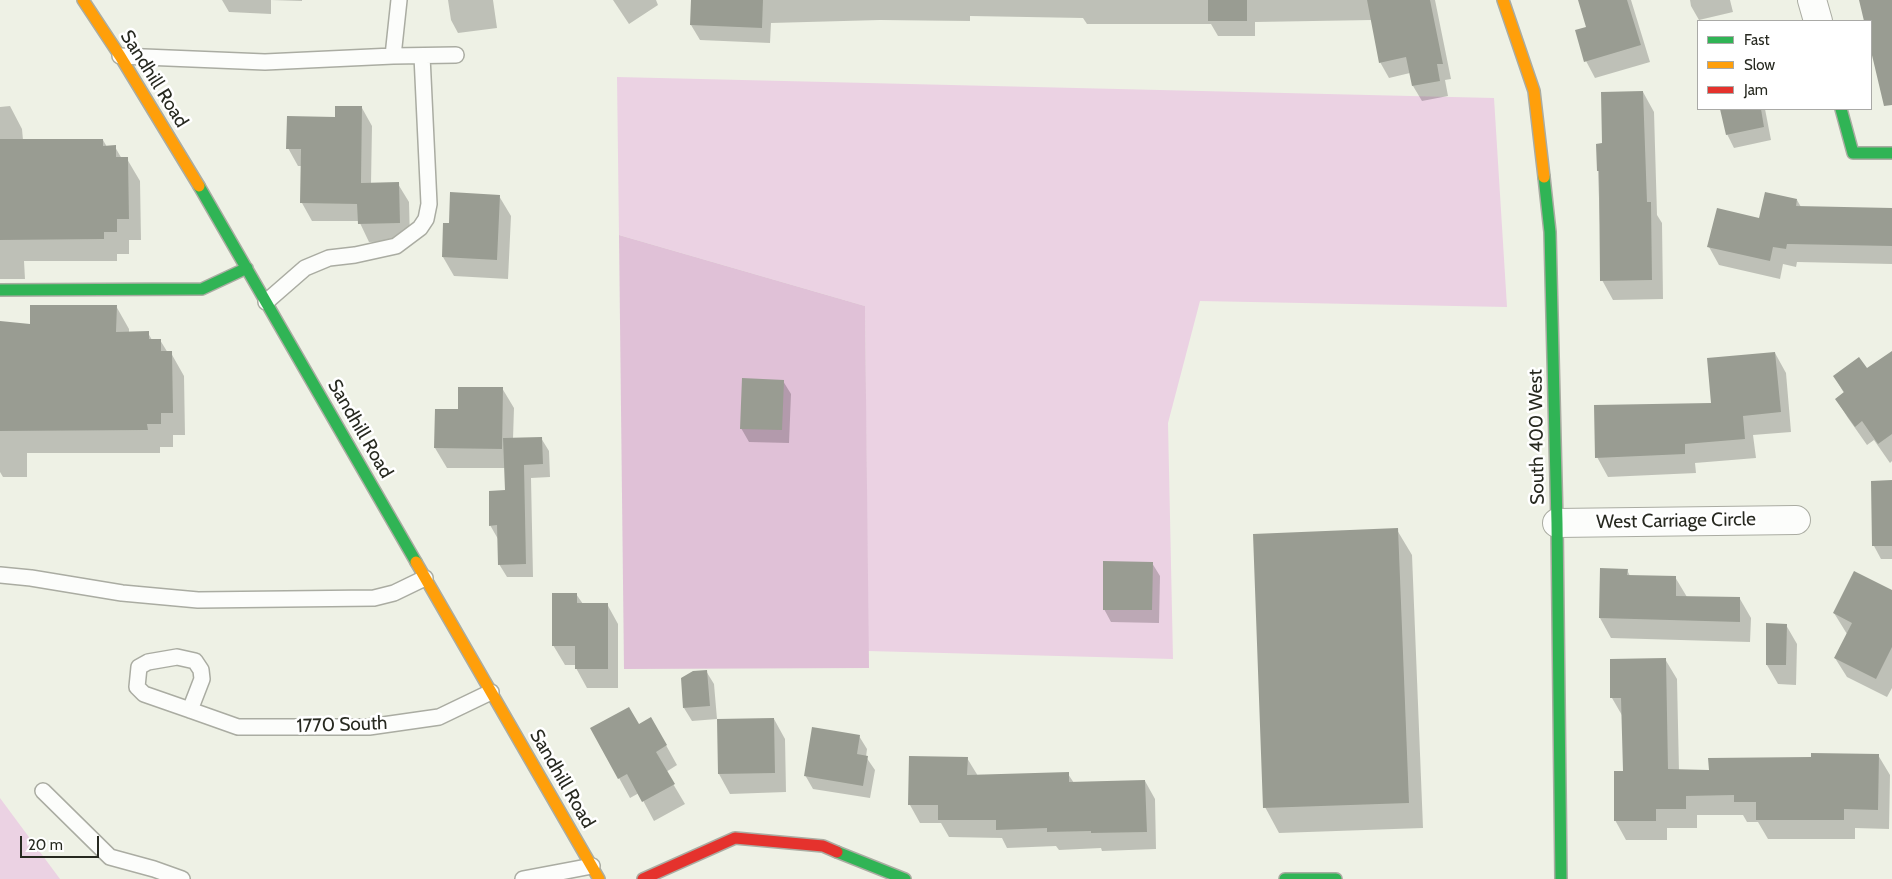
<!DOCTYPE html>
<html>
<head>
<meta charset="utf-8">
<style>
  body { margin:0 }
  #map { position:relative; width:1892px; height:879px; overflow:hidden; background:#eef1e5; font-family:Cabin,sans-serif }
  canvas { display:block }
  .legend { position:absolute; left:1697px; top:20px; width:175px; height:90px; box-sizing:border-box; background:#fff; border:1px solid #a9a9a6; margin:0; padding:6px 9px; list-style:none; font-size:15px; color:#272920 }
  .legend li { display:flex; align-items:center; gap:10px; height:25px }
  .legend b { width:25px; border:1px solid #a9a9a6 }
  .scale { position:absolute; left:20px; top:836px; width:79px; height:22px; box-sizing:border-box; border:2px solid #272920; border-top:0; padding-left:6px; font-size:15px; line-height:18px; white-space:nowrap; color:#272920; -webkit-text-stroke:4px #fff; paint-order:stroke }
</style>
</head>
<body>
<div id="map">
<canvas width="1892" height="879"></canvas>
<ul class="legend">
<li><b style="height:6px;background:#30b455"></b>Fast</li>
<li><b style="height:6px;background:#ff9f0a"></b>Slow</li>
<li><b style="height:6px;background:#e5322d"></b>Jam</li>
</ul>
<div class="scale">20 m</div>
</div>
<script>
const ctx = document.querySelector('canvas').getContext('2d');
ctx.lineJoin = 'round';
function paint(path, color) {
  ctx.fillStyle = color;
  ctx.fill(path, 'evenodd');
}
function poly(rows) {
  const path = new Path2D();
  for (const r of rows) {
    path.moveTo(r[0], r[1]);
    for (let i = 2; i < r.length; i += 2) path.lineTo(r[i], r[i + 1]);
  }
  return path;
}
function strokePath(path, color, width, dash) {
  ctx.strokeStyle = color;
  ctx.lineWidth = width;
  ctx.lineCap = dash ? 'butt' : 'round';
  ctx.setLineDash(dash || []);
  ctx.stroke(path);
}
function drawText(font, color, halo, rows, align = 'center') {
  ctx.font = font + ' Cabin,sans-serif';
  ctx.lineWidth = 5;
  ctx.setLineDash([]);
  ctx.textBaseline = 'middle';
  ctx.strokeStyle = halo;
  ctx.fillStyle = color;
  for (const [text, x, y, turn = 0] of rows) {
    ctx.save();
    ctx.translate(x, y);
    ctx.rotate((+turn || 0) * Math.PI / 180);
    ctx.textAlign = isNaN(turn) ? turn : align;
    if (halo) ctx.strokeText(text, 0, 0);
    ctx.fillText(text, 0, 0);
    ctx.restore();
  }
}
const green = poly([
  [617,77,1494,98,1507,307,1200,301,1168,423,1173,659,868,651,865,306,619,235],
  [0,798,60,879,0,879]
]);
const forest = poly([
  [619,235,865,306,869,668,624,669]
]);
const shadow = poly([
  [222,0,271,0,271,14,229,12],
  [271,0,302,0,302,1],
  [448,0,493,0,497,28,458,33,451,20],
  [613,0,656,0,658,5,629,24],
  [692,0,1435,0,1451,79,1445,80,1448,96,1422,101,1413,86,1410,73,1389,78,1380,62,1372,20,1255,22,1255,36,1218,36,1211,24,1087,24,1083,18,970,16,970,21,880,20,771,23,770,43,700,40,691,25],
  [1579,0,1631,0,1650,62,1595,78,1586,61,1588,28],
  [1690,0,1730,0,1733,12,1699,20,1691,6],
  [1643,92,1654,112,1657,215,1662,223,1663,299,1613,300,1602,280,1597,145,1604,144],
  [10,106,22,129,23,140,103,140,107,147,115,147,122,159,127,159,140,181,141,240,129,240,129,254,117,254,117,261,24,261,25,279,0,279,0,107],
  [362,108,372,126,371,184,398,184,409,202,410,241,369,242,359,221,312,221,302,203,302,166,298,166,288,148,336,118],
  [1722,109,1765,109,1771,140,1734,148,1727,134],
  [499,196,511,216,508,279,454,276,443,257,450,225],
  [1797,200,1801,207,1892,209,1892,264,1797,262,1796,267,1783,264,1780,279,1719,265,1709,247],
  [116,306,129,329,129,333,148,333,152,340,160,340,168,353,171,353,184,376,185,435,173,435,173,447,160,447,160,453,27,453,27,477,3,477,0,472,0,323,31,326],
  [1775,353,1786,373,1791,432,1753,435,1756,458,1695,463,1696,473,1608,477,1597,457,1712,404],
  [1892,367,1892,461,1890,463,1874,440,1867,445,1848,418,1836,399,1844,393,1834,376],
  [783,381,791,394,789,443,749,442,741,428],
  [502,388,514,408,513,439,541,438,549,451,550,477,531,478,533,577,507,577,499,564,498,539,490,525,506,492,505,468,447,468,435,448,436,410,459,410],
  [1892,482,1892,559,1881,559,1874,546],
  [1397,530,1412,555,1423,828,1279,833,1265,807],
  [1152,563,1160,576,1159,623,1111,622,1104,609],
  [1627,570,1630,576,1675,577,1687,597,1740,599,1751,618,1750,642,1611,638,1600,618],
  [1892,591,1892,688,1887,697,1847,677,1835,658,1847,634,1834,613],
  [576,594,583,604,607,604,618,624,618,688,587,688,576,668,576,665,565,665,553,645],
  [1786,625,1797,644,1796,685,1778,684,1767,665],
  [1665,659,1677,679,1679,771,1710,772,1878,755,1890,775,1889,829,1855,828,1855,839,1768,839,1758,822,1747,822,1743,815,1697,815,1697,828,1667,828,1667,840,1626,840,1615,820,1624,772,1623,717,1612,698],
  [706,671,714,684,717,719,692,721,684,708],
  [774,719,785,739,786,792,730,794,719,774],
  [638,725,662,738,677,765,666,772,685,804,654,821,639,793,630,798,619,778],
  [859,736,867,749,866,757,875,770,870,798,813,789,805,775],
  [967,758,978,776,1068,774,1074,783,1145,781,1155,799,1156,849,1102,851,1101,848,1059,850,1056,846,1007,848,1002,838,949,837,941,823,920,823,910,805]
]);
const building = poly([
  [691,0,763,0,762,28,690,25],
  [1208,0,1247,0,1247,21,1208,21],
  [1367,0,1430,0,1443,64,1437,64,1440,81,1412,86,1406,57,1379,63],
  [1578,0,1627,0,1641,45,1584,62,1575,30,1586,27],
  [1859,0,1892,0,1892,105,1884,106,1871,51,1871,21,1864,21],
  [1643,91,1647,202,1651,202,1652,280,1600,281,1599,171,1597,171,1596,144,1602,143,1601,92],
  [335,106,362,106,361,183,399,182,400,223,358,224,357,204,300,203,301,149,286,149,287,116,335,117],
  [1720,109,1761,109,1764,127,1726,135],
  [0,139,103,139,103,146,116,145,116,157,128,157,129,219,117,219,117,232,104,232,104,239,0,240],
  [450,192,500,195,497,260,442,257,443,223,449,223],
  [1765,192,1797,199,1796,206,1892,208,1892,246,1787,244,1786,249,1773,247,1770,261,1707,247,1717,208,1759,218],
  [30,305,117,305,116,332,149,331,149,339,161,339,161,351,172,351,173,413,161,413,161,424,147,424,148,430,0,431,0,321,30,324],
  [1892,351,1892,434,1878,444,1862,421,1855,427,1835,399,1844,392,1833,376,1859,357,1867,368],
  [1775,352,1781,412,1743,416,1745,439,1685,444,1685,454,1595,458,1594,405,1711,403,1707,358],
  [742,378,784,380,782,430,740,429],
  [458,387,503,387,502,449,434,448,435,409,458,409],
  [542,437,543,464,524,465,526,564,498,565,497,525,489,526,489,491,505,490,503,438],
  [1892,480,1892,546,1872,546,1871,481],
  [1398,528,1409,803,1263,808,1253,534],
  [1103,561,1153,562,1152,610,1103,610],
  [1600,568,1628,569,1627,575,1676,576,1676,596,1740,597,1740,622,1599,618],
  [1854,571,1892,590,1892,647,1876,679,1834,658,1852,623,1833,613],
  [552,593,577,593,577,603,608,603,608,669,575,669,575,646,552,646],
  [1766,623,1787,624,1786,665,1766,665],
  [1666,658,1668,769,1709,770,1708,758,1811,757,1811,753,1879,754,1878,810,1844,809,1844,820,1756,820,1756,802,1734,802,1734,795,1686,796,1686,809,1656,809,1656,821,1614,821,1614,771,1623,771,1621,698,1610,698,1610,659],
  [707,670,710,706,683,708,681,678,693,671],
  [629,707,639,724,651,717,667,745,656,752,675,784,642,802,627,774,618,779,590,728],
  [774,718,775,773,718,774,717,719],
  [812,727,860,735,857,754,868,756,863,786,804,776],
  [909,756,968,757,967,775,1069,772,1069,782,1145,780,1147,832,1091,833,1091,831,1047,832,1047,828,996,830,996,820,938,820,938,805,908,805]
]);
const lane = poly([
  [120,56,265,62,393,56,399,0],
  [393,56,456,55],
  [266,302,305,268,329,258,355,255,396,246,420,228,426,219,429,204,422,56],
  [0,575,31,578,122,593,198,600,374,598,394,593,425,578],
  [190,710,202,679,201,670,195,661,177,657,148,662,139,667,137,687,144,694,190,710,238,727,369,727,439,717,491,692],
  [43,791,110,857,154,869,182,879],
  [523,879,592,866]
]);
const street = poly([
  [1812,0,1818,21],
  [1557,523,1796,520]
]);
const fast = poly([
  [1841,109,1853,153,1892,153],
  [1544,177,1550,232,1557,523,1561,879],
  [199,186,416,562],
  [0,290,202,289,247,268],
  [837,852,905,879],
  [1285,879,1336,879]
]);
const slow = poly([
  [83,0,120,56,199,186],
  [1503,0,1534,91,1544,177],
  [416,562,599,879]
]);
const jam = poly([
  [643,879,735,838,823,846,837,852]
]);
const streetNames = [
  ["Sandhill Road",154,79,58],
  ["Sandhill Road",360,429,60],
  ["South 400 West",1537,437,-91],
  ["West Carriage Circle",1676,521,-1],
  ["1770 South",342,725,-2],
  ["Sandhill Road",562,779,60]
];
paint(green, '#ebd2e3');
paint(forest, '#e0c1d7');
paint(shadow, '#0003');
paint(building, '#999c92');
strokePath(lane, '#aaaca2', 18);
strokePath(street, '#aaaca2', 30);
strokePath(fast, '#aaaca2', 14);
strokePath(slow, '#aaaca2', 14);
strokePath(jam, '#aaaca2', 14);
strokePath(lane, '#fcfdfb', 15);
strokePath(street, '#fcfdfb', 28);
strokePath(fast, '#30b455', 11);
strokePath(slow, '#ff9f0a', 11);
strokePath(jam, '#e5322d', 11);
drawText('19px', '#272920', '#fff', streetNames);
</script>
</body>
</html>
